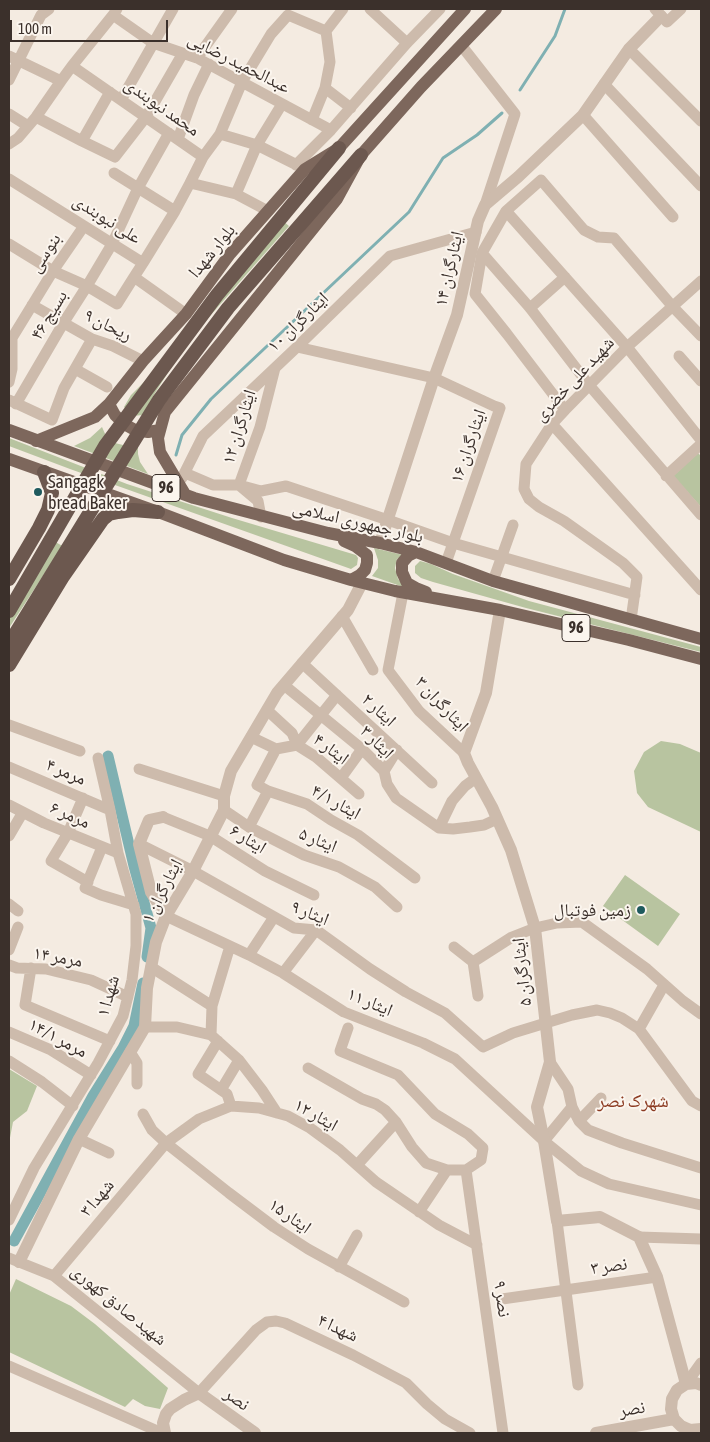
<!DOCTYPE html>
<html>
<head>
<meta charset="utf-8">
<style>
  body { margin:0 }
  #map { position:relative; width:710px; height:1442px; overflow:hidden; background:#f4ebe1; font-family:"Asap Condensed",sans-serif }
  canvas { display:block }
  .frame { position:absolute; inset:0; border:10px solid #3b302b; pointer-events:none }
  .scale { position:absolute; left:10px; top:20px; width:158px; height:22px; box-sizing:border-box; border:2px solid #3b302b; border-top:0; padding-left:6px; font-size:15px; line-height:18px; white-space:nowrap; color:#3b302b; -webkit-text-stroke:4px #fbf5ee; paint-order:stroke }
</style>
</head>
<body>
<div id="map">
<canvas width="710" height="1442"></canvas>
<div class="frame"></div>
<div class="scale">100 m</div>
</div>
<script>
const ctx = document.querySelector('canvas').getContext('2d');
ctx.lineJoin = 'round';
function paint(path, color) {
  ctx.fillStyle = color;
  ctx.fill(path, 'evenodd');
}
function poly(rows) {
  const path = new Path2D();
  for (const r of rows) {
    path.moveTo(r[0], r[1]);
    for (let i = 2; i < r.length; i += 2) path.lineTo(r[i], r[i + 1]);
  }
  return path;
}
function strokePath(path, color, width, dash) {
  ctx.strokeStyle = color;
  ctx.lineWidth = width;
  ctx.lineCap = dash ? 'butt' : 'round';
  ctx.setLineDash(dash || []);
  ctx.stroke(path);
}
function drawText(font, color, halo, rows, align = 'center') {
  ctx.font = font + ' "Asap Condensed","Noto Naskh Arabic",sans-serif';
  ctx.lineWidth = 4;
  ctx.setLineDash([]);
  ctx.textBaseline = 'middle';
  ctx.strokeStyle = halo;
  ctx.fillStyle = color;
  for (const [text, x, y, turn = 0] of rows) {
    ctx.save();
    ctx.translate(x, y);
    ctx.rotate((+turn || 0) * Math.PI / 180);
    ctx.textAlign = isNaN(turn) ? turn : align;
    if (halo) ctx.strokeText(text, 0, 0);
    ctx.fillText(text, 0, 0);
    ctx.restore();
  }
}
const green = poly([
  [283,221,289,226,188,341,155,393,143,415,132,416,124,407,131,395,144,382],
  [102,427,106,436,115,443,127,446,138,443,138,454,140,462,148,474,74,446,90,438],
  [9,438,127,484,232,518,356,555,358,558,357,565,351,569,70,469,9,446],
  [698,453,701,456,701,507,673,476],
  [45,536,66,548,54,559,9,628,9,610],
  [374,548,403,555,397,559,395,568,398,579,406,588,372,576,378,568,378,560],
  [420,561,431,564,453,574,529,601,701,647,701,652,526,608,433,582,421,578,415,573,415,566],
  [661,741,680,744,701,753,701,832,648,807,637,793,634,771,644,752],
  [625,875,680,914,658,946,603,906],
  [9,1069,37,1086,27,1111,13,1122,9,1143],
  [16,1279,71,1306,95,1324,168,1388,160,1409,145,1406,133,1399,125,1407,9,1352,9,1295]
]);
const stream = poly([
  [520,90,555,36,565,9],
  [176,455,182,435,211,399,409,212,443,158,477,135,502,113]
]);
const canal = poly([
  [108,756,134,866,151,928,147,957],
  [14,1241,93,1096,123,1048,134,1026,143,983]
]);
const minor = poly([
  [117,9,113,15,153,43,197,58,331,130],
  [370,9,407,43],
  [655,9,667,22,681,9],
  [461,45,515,114,485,205],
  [629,49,701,121],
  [9,56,61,81,72,66,203,157,190,183,236,194,268,211],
  [197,58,232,9],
  [72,66,113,15],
  [9,80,41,15,49,9],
  [604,84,701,186],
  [325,88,351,108],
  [121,100,173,9],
  [9,114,28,126],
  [583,115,673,217],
  [36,117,82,141,115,157,146,117,183,53],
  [312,120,325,88,330,62,326,31,343,9],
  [220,134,257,145,301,167],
  [178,139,194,95,209,64],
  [82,141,110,92],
  [9,144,18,138,36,117,61,81],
  [203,157,220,134,242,82,271,34,288,15,326,31],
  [296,165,331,130,407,43,440,9],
  [114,173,175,211],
  [9,179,143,263,134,277,186,314],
  [236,194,257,145,282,104],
  [506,211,627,347,701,440],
  [9,244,53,271,87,286,117,304,134,277],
  [482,253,530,308,589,385,701,515],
  [143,263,175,211,190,183],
  [32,305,92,339,113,346,143,361],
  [530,308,565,277],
  [297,347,434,378,494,406,500,408,446,563],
  [679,356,701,381],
  [75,369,107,387],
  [9,382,12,369,12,338,53,271,84,226],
  [9,400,52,420,64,388,92,339],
  [16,404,64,322,87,286,112,244,138,188,169,133],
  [565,410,507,334,475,294,482,253,506,211,541,180,584,230,598,237,614,238,673,307,701,336],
  [552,424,701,590],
  [185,473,213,485,239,485,261,491,286,486,388,520,453,543,635,595],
  [666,476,701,444],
  [182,478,203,436,297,347,390,256,476,232],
  [261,517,258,501,239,485,260,427,275,368],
  [493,581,513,525],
  [403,593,388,670,419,711,464,753],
  [342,616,373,670],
  [631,620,637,577,623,563,564,521,539,507,529,499,524,489,526,464,552,424,565,410,627,347,701,281],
  [302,663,432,783],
  [284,685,362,749,384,771,387,784,396,798,439,828,453,829,470,827,484,825,497,819],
  [267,710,292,733,297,745],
  [9,725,80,751],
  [251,737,276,749,297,745,316,757,359,794],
  [297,745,337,695],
  [9,767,110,810],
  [139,769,224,796],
  [384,771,397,750],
  [341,778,362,749],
  [268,791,257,785,276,749],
  [83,798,68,833,51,861,88,882],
  [9,805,44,823,118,853],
  [224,810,249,827,304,855,339,867,375,887,397,907],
  [163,817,210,836,265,871,314,895],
  [249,827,268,791,307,804,331,820,358,835,415,878],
  [439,828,452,801,465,786,476,778],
  [9,836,23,812],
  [139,844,193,871,294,928,316,930,370,969,406,992,445,1013,483,1047,513,1033,572,1015,597,1010,610,1013,622,1018,639,1029,692,1101,701,1106],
  [102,847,85,888,101,895,134,905],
  [9,904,18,911],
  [166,916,249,955,283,973,344,1012,423,1043,455,1059,544,1141,581,1171,609,1184,701,1205],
  [454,947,473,962,512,937,535,928,557,923,582,922,647,969,683,1001,701,1014],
  [9,950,18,927],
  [249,955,274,917],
  [473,962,478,996],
  [9,965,17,968,46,969,91,980,128,997],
  [151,967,212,1006],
  [31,968,25,1005,110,1041],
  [283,973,316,930],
  [145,1027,177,1027,211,1035,239,1060,262,1090,277,1113],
  [639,1029,664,985],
  [9,1032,51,1050,91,1075],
  [211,1035,212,1006,230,946],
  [218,1041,198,1074,227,1094,231,1106],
  [130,1052,137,1063,137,1084],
  [9,1061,42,1082,73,1106],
  [550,1062,568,1089,572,1107,579,1121,588,1130,622,1143,701,1168],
  [308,1068,362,1099,376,1104,385,1110,396,1122,412,1147,426,1163,447,1170,466,1170,481,1160,483,1148,468,1134,435,1114,398,1075,340,1051,348,1028],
  [221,1090,239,1060],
  [143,1114,152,1130,166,1143,229,1193,274,1227,308,1249,404,1302],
  [579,1121,601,1098],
  [79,1139,109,1153],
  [544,1141,572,1107],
  [357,1165,396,1122],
  [466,1170,503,1433],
  [419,1212,447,1170],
  [9,1220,34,1168,98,1063,123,1016,132,980,136,946,136,914,118,853,110,810,98,758],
  [557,1221,578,1385],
  [639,1237,701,1239],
  [9,1258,54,1276,199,1393,256,1330,267,1322,276,1321,285,1323,353,1355,406,1383,427,1404,445,1419,470,1433],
  [339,1267,357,1235],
  [54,1276,166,1143,199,1119,231,1106,259,1108,288,1116,310,1128,340,1150,376,1182,439,1225,477,1245],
  [502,1299,657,1277],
  [9,1366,162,1433],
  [686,1384,701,1363]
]);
const tertiary = poly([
  [380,543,434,378,457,315,478,221,485,205,518,177,583,115,629,49,661,16],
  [500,610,486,693,464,753,468,763,492,807,511,850,535,928,550,1062,537,1107,544,1141,557,1221,600,1217,639,1237,657,1277,686,1384],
  [163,817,149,820,139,844,151,892,166,916],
  [19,1262,79,1139,145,1027,147,988,156,942,166,916,193,871,224,810,224,796,231,771,277,693,348,610,362,583],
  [701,1385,696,1383,686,1384,677,1390,672,1399,671,1409,674,1419,681,1426,690,1430,701,1429],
  [165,1433,163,1423,166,1414,170,1409,184,1400,199,1393,255,1433],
  [596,1433,674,1419]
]);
const primary = poly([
  [109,404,115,415,124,424,135,430,148,432,160,430],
  [9,430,194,498,328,533,380,543,416,552,493,581,701,639],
  [36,441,95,417,109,404,143,361,186,314,230,254,305,169,339,148,465,9],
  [9,459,158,512,284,560,351,580,395,591,500,610,629,640,701,659],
  [185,494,160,452,158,438,165,412,337,199,361,155,421,87,496,9],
  [344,541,355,546,367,555,367,563,365,570,360,575,351,580],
  [416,552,408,556,402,563,402,572,407,583,416,588,426,592]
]);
const trunk = poly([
  [9,579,39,528,48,510,52,493,44,472],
  [9,611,105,446,217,295,339,148],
  [9,644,159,400,228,308,361,155],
  [9,665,62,578,103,519,109,514,118,512,133,510,158,512]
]);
const markers = [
  [38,492,5,"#1f5a5e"],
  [641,910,5,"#1f5a5e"]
];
const shields = [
  [166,488,28],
  [576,628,28]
];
const shieldNames = [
  ["96",166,488],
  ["96",576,628]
];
const streetNames = [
  ["عبدالحمید رضایی",239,63,27],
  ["محمد نبوبندی",162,107,35],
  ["علی نبوبندی",107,219,32],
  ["بلوار شهدا",212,251,-51],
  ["بنوسی",45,253,-57],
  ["ایثارگران ۱۴",449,269,-77],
  ["بسیج ۴۶",49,315,-59],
  ["ایثارگران ۱۰",298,322,-44],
  ["ریحان ۹",108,325,26],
  ["شهید علی خضری",574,379,-47],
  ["ایثارگران ۱۲",239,427,-73],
  ["ایثارگران ۱۶",468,446,-71],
  ["بلوار جمهوری اسلامی",358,522,13],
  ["ایثارگران ۳",442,704,47],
  ["ایثار ۲",379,710,43],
  ["ایثار ۳",377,742,45],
  ["ایثار ۴",331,749,37],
  ["مرمر ۴",66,772,23],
  ["ایثار ۴/۱",336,802,29],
  ["مرمر ۶",70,815,24],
  ["ایثار ۶",248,839,32],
  ["ایثار ۵",318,840,22],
  ["ایثارگران ۱",162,891,-63],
  ["ایثار ۹",310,913,22],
  ["مرمر ۱۴",58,957,10],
  ["ایثارگران ۵",522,972,-96],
  ["شهدا ۱",108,996,-74],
  ["ایثار ۱۱",370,1002,23],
  ["مرمر ۱۴/۱",58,1038,28],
  ["ایثار ۱۲",316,1115,30],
  ["شهدا ۳",97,1198,-50],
  ["ایثار ۱۵",290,1216,35],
  ["نصر ۳",609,1266,-8],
  ["نصر ۹",502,1299,82],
  ["شهید صادق کهوری",119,1305,39],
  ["شهدا ۴",338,1328,25],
  ["نصر",237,1399,36],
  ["نصر",632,1409,-10]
];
const poiNames = [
  ["Sangagk",48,482],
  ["bread Baker",48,503],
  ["زمین فوتبال",631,910,"right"]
];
const neighbourhoodNames = [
  ["شهرک نصر",633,1101]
];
paint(green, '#b8c4a0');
strokePath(stream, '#7fb0b2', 3);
strokePath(canal, '#7fb0b2', 11);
strokePath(minor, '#cdbbac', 11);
strokePath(tertiary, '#cdbbac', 12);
strokePath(primary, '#7d675c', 12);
strokePath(trunk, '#6c584f', 14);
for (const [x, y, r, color] of markers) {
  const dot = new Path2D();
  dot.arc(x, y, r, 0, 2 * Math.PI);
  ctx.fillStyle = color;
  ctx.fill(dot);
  strokePath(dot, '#fbf5ee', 2);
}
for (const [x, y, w] of shields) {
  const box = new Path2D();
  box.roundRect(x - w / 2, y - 13.5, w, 27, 4);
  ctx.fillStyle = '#fbf5ee';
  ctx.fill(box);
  strokePath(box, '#3b302b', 1);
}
drawText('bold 16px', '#3b302b', null, shieldNames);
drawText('18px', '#3b302b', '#fbf5ee', streetNames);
drawText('18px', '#3b302b', '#fbf5ee', poiNames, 'left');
drawText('19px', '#8c3b22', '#fbf5ee', neighbourhoodNames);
</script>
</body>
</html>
